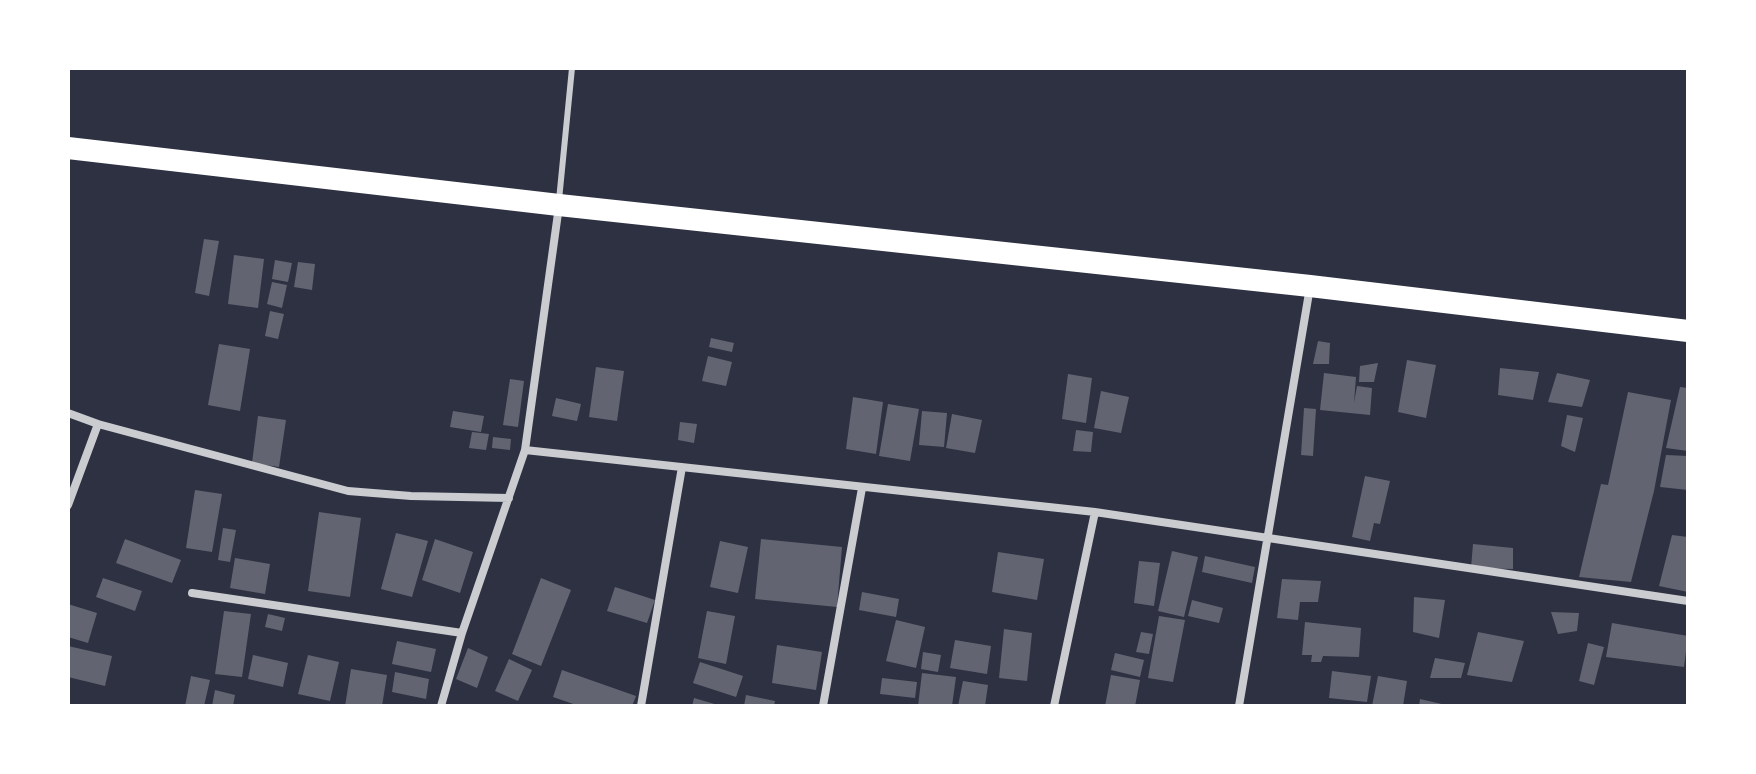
<!DOCTYPE html>
<html>
<head>
<meta charset="utf-8">
<style>
  body { margin:0 }
  #map { position:relative; width:1756px; height:774px; overflow:hidden; background:#2d3142; font-family:"Source Sans 3",sans-serif }
  canvas { display:block }
  .frame { position:absolute; inset:0; border:70px solid #fff; pointer-events:none }
</style>
</head>
<body>
<div id="map">
<canvas width="1756" height="774"></canvas>
<div class="frame"></div>
</div>
<script>
const ctx = document.querySelector('canvas').getContext('2d');
ctx.lineJoin = 'round';
function paint(path, color) {
  ctx.fillStyle = color;
  ctx.fill(path, 'evenodd');
}
function poly(rows) {
  const path = new Path2D();
  for (const r of rows) {
    path.moveTo(r[0], r[1]);
    for (let i = 2; i < r.length; i += 2) path.lineTo(r[i], r[i + 1]);
  }
  return path;
}
function strokePath(path, color, width, dash) {
  ctx.strokeStyle = color;
  ctx.lineWidth = width;
  ctx.lineCap = dash ? 'butt' : 'round';
  ctx.setLineDash(dash || []);
  ctx.stroke(path);
}
const building = poly([
  [204,239,219,241,209,296,195,293],
  [234,255,264,259,258,308,228,304],
  [275,260,292,263,288,282,272,279],
  [298,262,315,264,312,290,294,287],
  [272,282,287,285,282,308,267,304],
  [270,311,284,314,278,339,265,336],
  [711,338,734,343,732,352,709,347],
  [1318,341,1330,343,1329,364,1313,364],
  [219,344,250,349,240,411,208,405],
  [708,356,732,362,726,386,702,381],
  [1407,360,1436,365,1426,418,1398,412],
  [1378,363,1374,382,1359,382,1360,366],
  [596,367,624,371,617,421,589,417],
  [1500,368,1539,372,1533,400,1498,395],
  [1324,373,1356,377,1354,403,1357,386,1372,388,1370,415,1320,410],
  [1557,373,1590,380,1582,407,1548,402],
  [1068,374,1092,378,1086,423,1062,419],
  [510,379,524,381,518,427,503,425],
  [1680,387,1688,388,1688,451,1666,448],
  [1101,391,1129,397,1121,433,1094,428],
  [1628,392,1671,400,1654,491,1631,582,1579,577,1601,484,1608,485],
  [853,397,883,402,876,454,846,449],
  [556,398,581,404,577,421,552,416],
  [888,404,919,409,910,461,879,456],
  [1304,408,1316,409,1313,456,1301,455],
  [453,411,484,416,481,432,450,427],
  [922,411,947,413,944,447,919,445],
  [952,414,982,420,975,453,946,448],
  [1567,415,1583,418,1575,452,1561,446],
  [258,416,286,420,279,467,252,463],
  [680,422,697,424,694,443,678,440],
  [1076,430,1093,432,1091,452,1073,451],
  [472,432,489,434,486,450,469,448],
  [493,437,511,439,510,450,492,448],
  [1666,455,1688,456,1688,490,1660,487],
  [1365,476,1390,481,1380,524,1374,523,1370,541,1352,537],
  [195,490,222,494,212,552,186,548],
  [319,512,361,518,350,597,308,591],
  [223,528,236,530,230,562,218,560],
  [396,533,428,541,412,597,381,589],
  [1672,535,1688,537,1688,592,1659,586],
  [125,539,181,560,172,583,116,563],
  [435,539,473,552,460,593,422,580],
  [761,539,842,547,837,607,755,599],
  [720,541,748,547,738,593,710,587],
  [1473,544,1513,548,1513,569,1471,568],
  [1172,551,1198,557,1184,617,1158,611],
  [998,552,1044,559,1037,600,992,592],
  [1205,556,1255,567,1252,583,1202,572],
  [235,558,270,564,265,594,230,588],
  [1139,561,1160,563,1154,606,1134,603],
  [103,578,142,591,135,611,96,597],
  [541,578,571,590,541,666,512,654],
  [1282,579,1321,581,1318,602,1300,602,1298,620,1277,618],
  [615,587,655,600,647,623,607,611],
  [862,592,899,599,896,617,859,610],
  [1414,597,1445,600,1439,638,1413,632],
  [1192,600,1223,608,1219,623,1188,616],
  [68,604,97,613,88,643,68,637],
  [224,611,251,614,242,677,215,674],
  [707,611,735,616,726,664,698,658],
  [1551,612,1579,613,1577,631,1558,634],
  [268,614,285,618,282,631,265,627],
  [1159,616,1185,620,1173,682,1148,678],
  [896,620,925,627,916,668,886,661],
  [1305,622,1361,628,1359,657,1323,656,1321,662,1311,662,1312,655,1302,655],
  [1612,623,1688,636,1684,667,1606,657],
  [1004,629,1032,633,1027,681,999,678],
  [1141,632,1153,634,1149,654,1136,652],
  [1478,632,1524,641,1512,682,1467,675],
  [955,640,991,646,987,674,950,668],
  [397,641,436,649,431,672,392,664],
  [1588,643,1604,647,1594,685,1579,681],
  [777,645,822,652,816,690,772,683],
  [68,646,112,656,105,686,68,677],
  [468,648,488,657,477,688,456,679],
  [923,652,941,655,938,672,921,669],
  [1115,653,1144,660,1140,677,1111,670],
  [253,655,288,663,283,687,248,679],
  [308,655,339,662,330,701,298,694],
  [1435,658,1465,663,1461,678,1430,678],
  [509,659,532,670,518,701,495,691],
  [700,662,743,676,736,697,693,683],
  [351,669,387,675,382,706,345,706],
  [562,670,636,696,632,706,579,706,553,697],
  [1332,671,1371,676,1367,702,1329,698],
  [395,672,429,679,426,699,392,692],
  [922,673,956,677,952,706,918,706],
  [1111,675,1140,680,1135,706,1105,706],
  [191,676,210,680,204,706,185,706],
  [1378,676,1407,681,1403,706,1372,706],
  [882,678,917,682,915,698,880,694],
  [963,681,988,685,985,706,958,706],
  [215,690,235,695,233,706,212,706],
  [746,695,775,701,774,706,744,706],
  [694,698,718,705,718,706,692,706],
  [1420,699,1446,705,1446,706,1419,706]
]);
const service = poly([
  [559,200,572,68]
]);
const minor = poly([
  [68,413,98,424,348,491,411,496,509,498],
  [525,450,1095,512,1688,601],
  [68,505,98,424],
  [192,593,462,633],
  [441,706,462,633,525,450,559,206],
  [641,706,682,467],
  [823,706,862,488],
  [1054,706,1095,512],
  [1239,706,1310,287]
]);
const trunk = poly([
  [68,148,559,205,1310,286,1688,331]
]);
paint(building, '#626471');
strokePath(service, '#caccd0', 6);
strokePath(minor, '#caccd0', 8);
strokePath(trunk, '#fff', 22);
</script>
</body>
</html>
